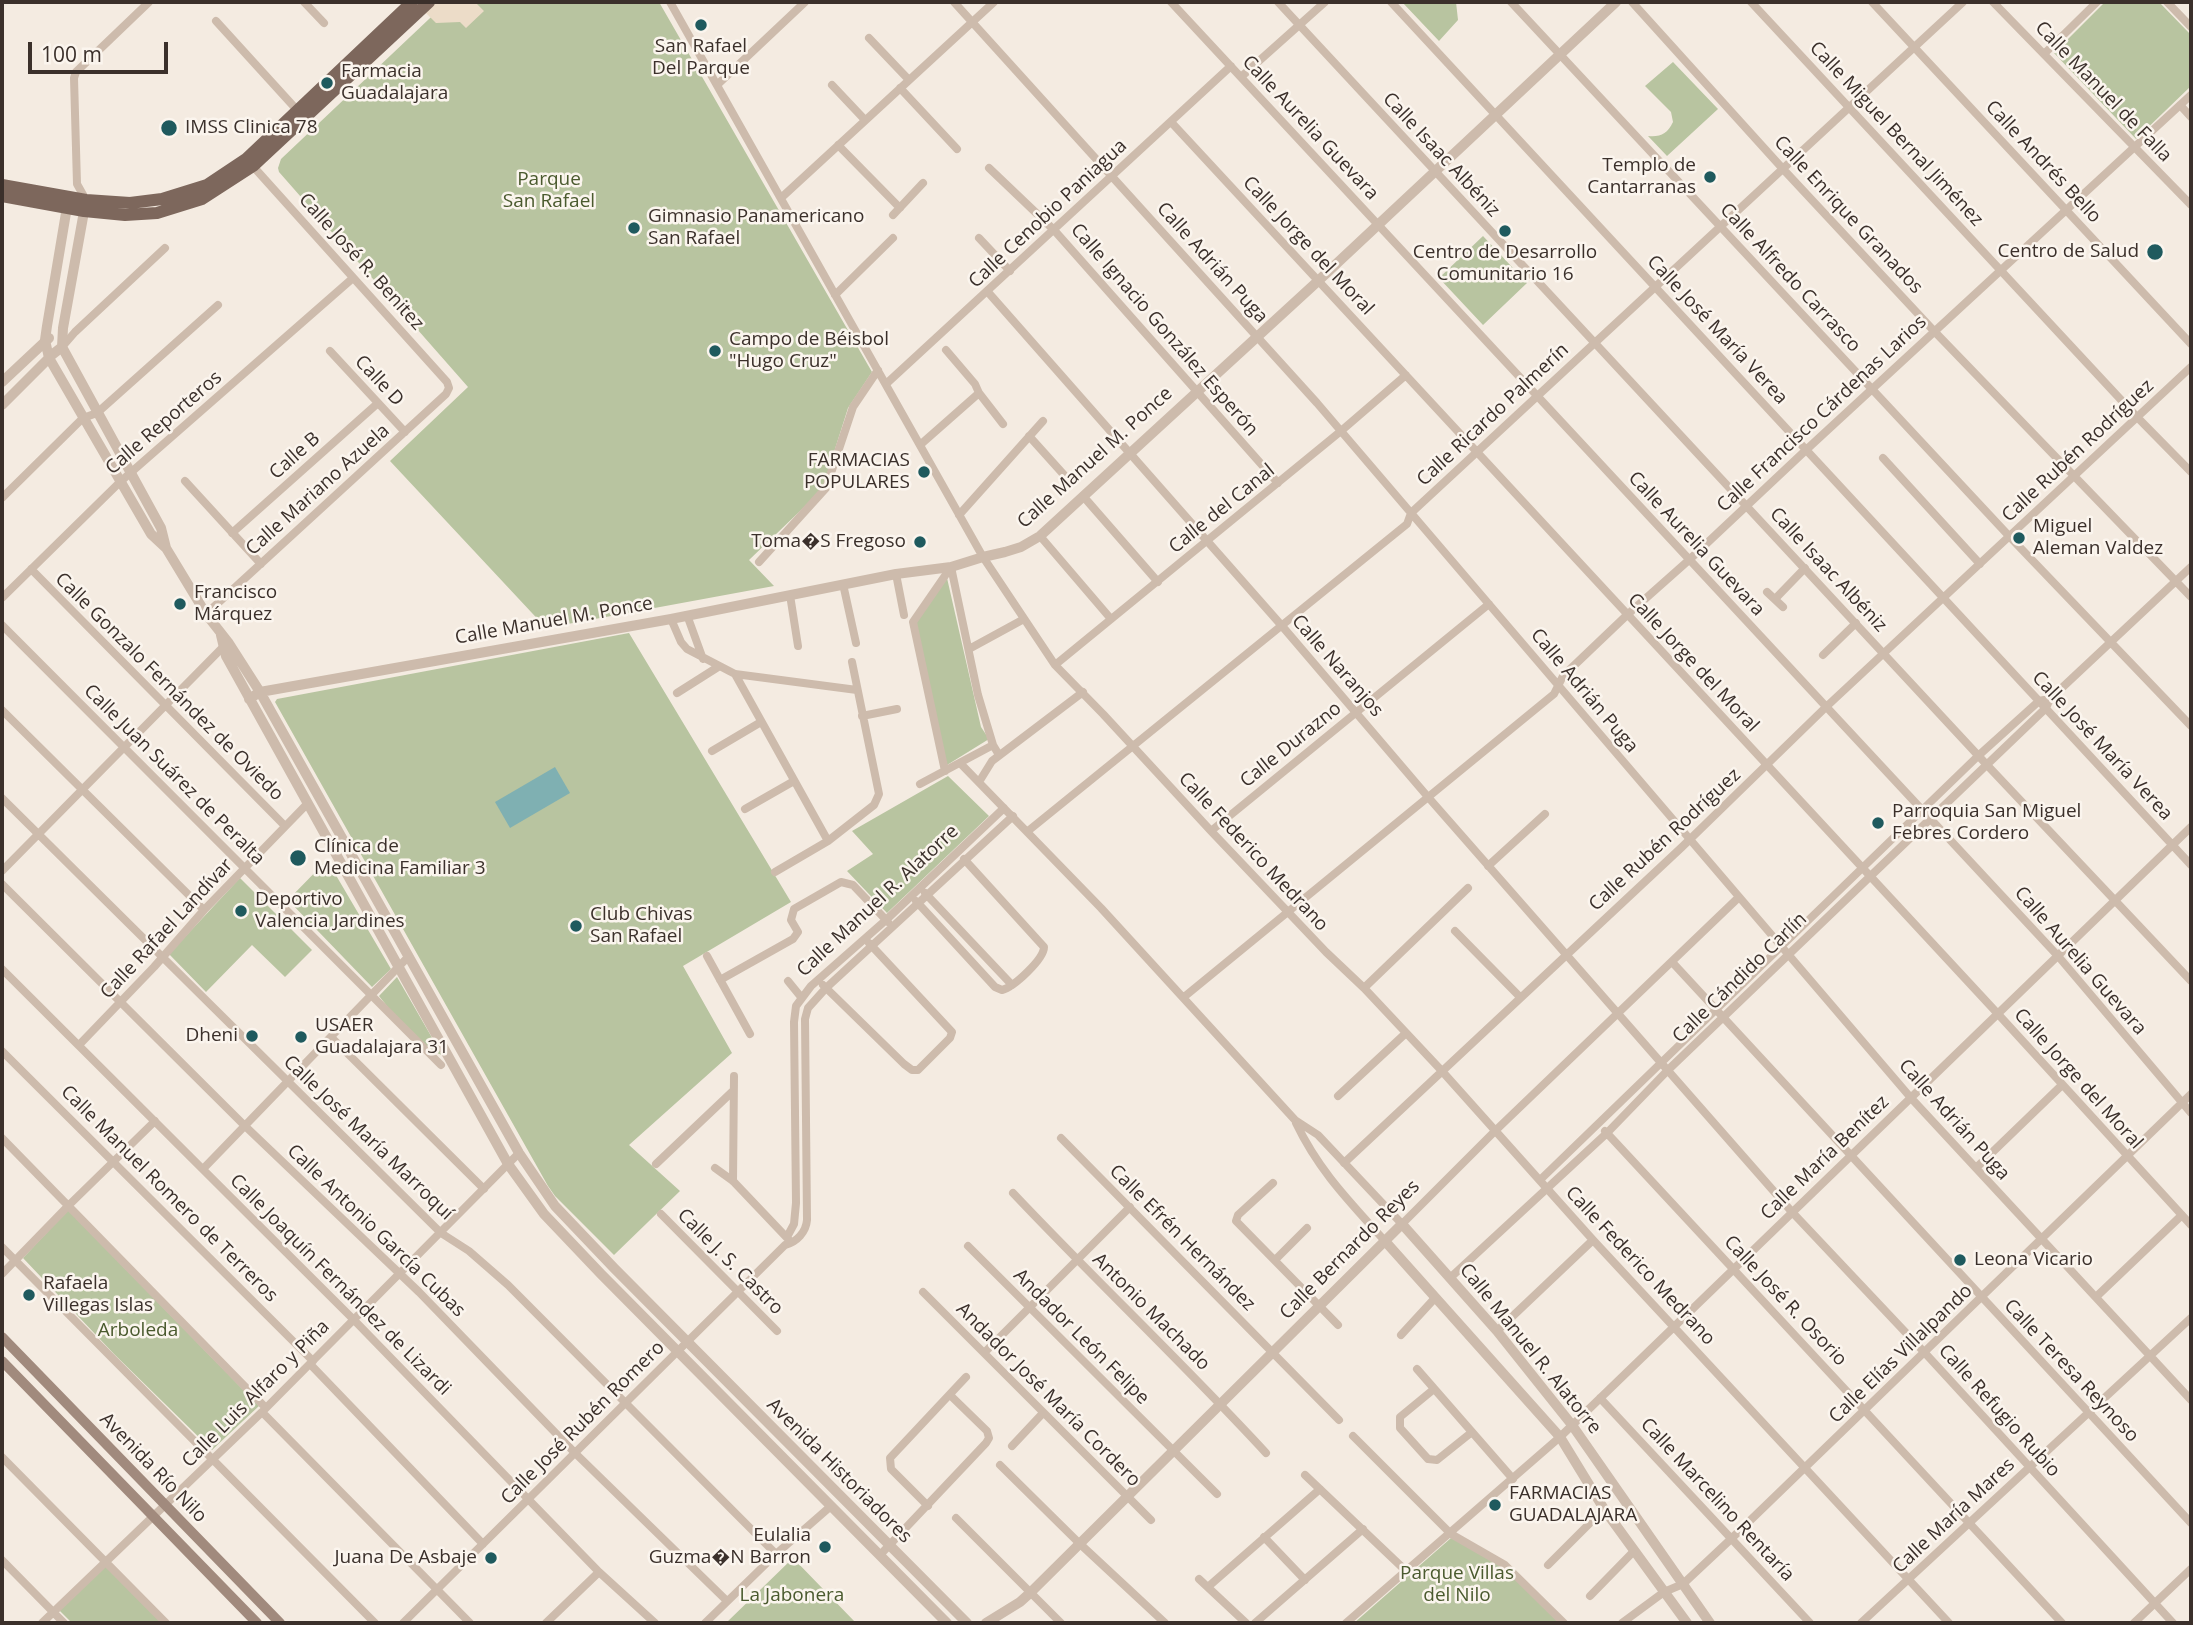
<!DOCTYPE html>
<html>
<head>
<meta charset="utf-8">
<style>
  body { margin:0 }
  #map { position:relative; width:2193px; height:1625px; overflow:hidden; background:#f4ebe1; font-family:"Open Sans",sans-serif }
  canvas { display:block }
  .frame { position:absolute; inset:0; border:4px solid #3b302b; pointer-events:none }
  .scale { position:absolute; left:28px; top:42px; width:140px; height:32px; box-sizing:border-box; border:4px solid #3b302b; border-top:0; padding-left:9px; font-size:21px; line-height:24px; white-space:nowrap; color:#3b302b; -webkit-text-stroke:5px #fbf5ee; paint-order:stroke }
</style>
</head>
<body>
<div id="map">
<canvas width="2193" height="1625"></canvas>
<div class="frame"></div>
<div class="scale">100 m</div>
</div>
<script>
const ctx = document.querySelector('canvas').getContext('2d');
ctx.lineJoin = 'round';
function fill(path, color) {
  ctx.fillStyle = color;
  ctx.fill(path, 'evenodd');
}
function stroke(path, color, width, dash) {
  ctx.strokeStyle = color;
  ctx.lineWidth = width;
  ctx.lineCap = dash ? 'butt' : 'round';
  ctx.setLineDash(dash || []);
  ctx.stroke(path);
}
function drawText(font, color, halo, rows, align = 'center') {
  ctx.font = font + ' "Open Sans",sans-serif';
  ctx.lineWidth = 5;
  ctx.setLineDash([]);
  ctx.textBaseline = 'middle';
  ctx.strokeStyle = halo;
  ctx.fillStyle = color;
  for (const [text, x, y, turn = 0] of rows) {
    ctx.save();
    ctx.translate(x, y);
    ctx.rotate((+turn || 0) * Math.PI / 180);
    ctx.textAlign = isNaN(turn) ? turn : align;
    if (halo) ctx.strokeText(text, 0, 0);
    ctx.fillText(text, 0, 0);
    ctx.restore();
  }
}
const green = new Path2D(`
  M447,2h212l213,370 -24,36 -26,82 -73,70 25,26 -228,42 -156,-167 78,-74 -189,-215 -1,-4 3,-9z
  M1402,2h54l2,18 -19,21z
  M2105,2h54l32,33v51l-55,53 -82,-86z
  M1673,62l45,47 -51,47 -19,-20c13,1 19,-2 25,-14l-2,-10 -26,-26z
  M1483,236l44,47 -44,42 -44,-47z
  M947,578l34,149 8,12 -42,26 -32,-142z
  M629,633l162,269 -108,64 49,87 -103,92 51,46 -66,64 -59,-59 -7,-10 -273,-484 2,-3z
  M948,776l41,40 -102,97 -40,-42 26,-17 -21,-23z
  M327,860l64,109 -19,18 -84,-87z
  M240,878l72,72 -27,27 -33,-32 -46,47 -37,-38z
  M397,977l45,78c-28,-9 -45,-37 -63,-59z
  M68,1210l191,196 -47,44 -98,-96 -91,-96z
  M1451,1538l51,27 59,58h-207z
  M793,1558l63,65h-130z
  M104,1565l58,58h-90l-13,-13z`);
const plaza = new Path2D(`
  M436,2h39l9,9 -18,17 -6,-6 -24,1 -11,-11z`);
const water = new Path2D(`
  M555,767l15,26 -60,35 -15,-26z`);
const minor = new Path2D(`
  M304,2l20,21
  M670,2l313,555 72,108 48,49 108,117 115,121 38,36 77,82 152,170 356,383
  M954,2l363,401 594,695 280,302
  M1171,2l887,954 133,157
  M1278,2l709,763 204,216
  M1391,2l800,863
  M1511,2l498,534 182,190
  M1632,2l151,167 151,162 257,266
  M1751,2l386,415 54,55
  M1872,2l319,342
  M1993,2l198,203
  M2167,2l24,25
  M216,21l81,89
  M869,38l40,42
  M2044,54l53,-52
  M1241,77l84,-75
  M717,85l88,-83
  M832,85l33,35
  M900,88l57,61
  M2180,105l11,12
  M1171,122l827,892 193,211
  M838,145l62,63
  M989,168l65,62 224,253
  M781,198l213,-196
  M86,200l-9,-16 -3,-106 2,-6 73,-70
  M893,215l30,-32
  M979,238l31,33
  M987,291l295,335 146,171 364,415 133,141 248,270
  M835,295l58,-57
  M62,347l13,-15 90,-84
  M946,350l29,34 4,9 24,31
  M330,351l75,81
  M886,384l345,-318
  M1029,436l36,40
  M920,445l59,-52
  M1883,458l97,106
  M185,481l76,83
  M1083,496l75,86
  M2,498l81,-80 14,-5 121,-108
  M959,515l84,-94
  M232,533l146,-130
  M1040,536l71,83
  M759,562l67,-74 27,-81 25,-37
  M951,567l27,128 15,50 6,10
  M31,569l254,257
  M896,574l8,41
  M843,584l13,59
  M1767,592l16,15
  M790,595l8,51
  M2,598l118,-116 233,-204
  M1775,599l30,-31
  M206,614l240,-220 3,-6 -2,-6 -196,-218
  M687,615l16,44
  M671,619l10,23 6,7 48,25 122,16
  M2,625l439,440
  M969,649l55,-30
  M1823,655l33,-32
  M1055,665l286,-234 65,-56
  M735,674l93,167
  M677,693l41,-26
  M2,710l202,200
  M862,716l35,-7
  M712,751l49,-29
  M960,763l141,145 194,212 23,15 84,89 93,-93 243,-233
  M945,771l-32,-149 38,-55
  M979,782l13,-21 91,-69
  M920,784l73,-39
  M2,798l439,435 28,18 39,34 268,269
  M745,809l49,-28
  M1028,831l379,-307 4,-11 552,-511
  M1211,831l278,-227
  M1488,866l57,-52
  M2,871l224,-227
  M775,872l53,-31 46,-36 5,-11 -27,-132
  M2,884l243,242 174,166 156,161 152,148
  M925,893l87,92
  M916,901l79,86 7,3c12,-3 42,-31 42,-43l-80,-88
  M1455,931l65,66
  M707,956l43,78
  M1672,962l519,561
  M2,969l352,351 245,252 56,51
  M720,980l73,-41 5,-7 -7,-12 3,-11 47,-27 12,3 35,37
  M788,981l13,16
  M823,985l81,79 8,6h6l32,-32 2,-6 -83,-89
  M1364,988l104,-100
  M1184,997l370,-303 9,-18 64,-61 62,-55 117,-110 385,-355
  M331,1037l153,152
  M79,1045l75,-78 50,-57 103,-106
  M2,1051l311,310
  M1338,1096l68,-63
  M1296,1123c23,48 53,78 88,117
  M1605,1131l457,492
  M2,1138l264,270
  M1061,1138l278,282
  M1344,1163l338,-316 144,-140 365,-340
  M656,1164l77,-73
  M715,1168l18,13 57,60
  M1976,1168l86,-83
  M203,1169l206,-213
  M1540,1180l438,-424 61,-55 5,-1
  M733,1181l1,-105
  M1273,1183l-35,32 -2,6 102,104
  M1013,1193c83,88 171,171 253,260
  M661,1214l116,117
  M787,1237l7,-13 2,-21 -2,-181 2,-16 15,-20 75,-66 118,-112
  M968,1246l249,248
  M2,1247l373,376
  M1275,1260l32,-32
  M2,1274l66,-68 87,-85
  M1450,1278l157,-145 61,-63 378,-362 4,-9 141,-132
  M923,1292l228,228
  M2096,1297l86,-82
  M1497,1331l96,-91
  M1401,1335l34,-37
  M985,1352l145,-145
  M310,1364l173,180
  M1417,1369l96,110
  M1434,1389l-34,28v11l28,31 9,1 35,-28
  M1600,1398l210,225
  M262,1412l208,211
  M1353,1436l98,98 54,31 59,58
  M1012,1446l31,-33
  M2,1457l164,166
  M1000,1465l79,78 86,80
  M1305,1475l100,95
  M928,1506l-37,-37 -1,-11 76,-81
  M956,1518l105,105
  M1264,1537l41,43
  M880,1555l106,-112 3,-5 -2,-7 -37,-36
  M2,1560l62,63
  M1548,1565l56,-56
  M1199,1579l47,44
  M1209,1586l111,-97
  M1590,1596l44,-45
  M42,1623l220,-211 257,-259
  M403,1623l382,-378c12,-3 21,-13 22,-25l-2,-201 3,-11 18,-20 187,-172
  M546,1623l53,-51
  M705,1623l71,-69 55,-48
  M1255,1623l108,-94
  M1346,1623l214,-186 631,-610
  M1622,1623l42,-31 19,-8 48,-45 460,-445
  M1861,1623l330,-305
  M2134,1623l57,-54`);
const tertiary = new Path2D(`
  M68,201l-21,125 -2,14 4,18 102,176 15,14 40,66 22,28 32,50 259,461 36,53 59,62 353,355
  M85,206l-22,122 -1,19 99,181 5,20
  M2,382l47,-44
  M2,405l51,-51 9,-7
  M221,635l5,21 282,508 36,50 57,60 346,349
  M249,699l11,-7 411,-73 225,-45 55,-7 32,-10 22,-5 16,-5 19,-11 278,-255 298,-279
  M1384,1240l176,197 44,72 83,114
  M986,1623l34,-21 10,-9 372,-369 95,107 75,94 138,198`);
const secondary = new Path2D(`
  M2,1337l278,286
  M2,1361l255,262`);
const primary = new Path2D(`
  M2,185l84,15 44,3 32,-4 45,-14 39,-26 166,-157
  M2,196l82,15 41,4 32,-2 45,-14 51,-33 176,-164`);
const markers = [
  [701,25,7,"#1f5a5e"],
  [327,83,7,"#1f5a5e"],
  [169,128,9,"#1f5a5e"],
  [1710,177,7,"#1f5a5e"],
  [634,228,7,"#1f5a5e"],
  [1505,231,7,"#1f5a5e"],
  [2155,252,9,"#1f5a5e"],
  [715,351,7,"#1f5a5e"],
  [924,472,7,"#1f5a5e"],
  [2019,538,7,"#1f5a5e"],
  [920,542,7,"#1f5a5e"],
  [180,604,7,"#1f5a5e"],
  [1878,823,7,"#1f5a5e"],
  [298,858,9,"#1f5a5e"],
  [241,911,7,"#1f5a5e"],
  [576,926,7,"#1f5a5e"],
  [252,1036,7,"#1f5a5e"],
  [301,1037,7,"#1f5a5e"],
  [1960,1260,7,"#1f5a5e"],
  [29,1295,7,"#1f5a5e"],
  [1495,1505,7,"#1f5a5e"],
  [825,1547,7,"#1f5a5e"],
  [491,1558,7,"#1f5a5e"]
];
const poiNames = [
  ["San Rafael",701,47,"center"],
  ["Del Parque",701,69,"center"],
  ["Farmacia",341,72],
  ["Guadalajara",341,94],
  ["IMSS Clinica 78",185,128],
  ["Templo de",1696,166,"right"],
  ["Cantarranas",1696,188,"right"],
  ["Gimnasio Panamericano",648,217],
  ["San Rafael",648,239],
  ["Centro de Salud",2139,252,"right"],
  ["Centro de Desarrollo",1505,253,"center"],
  ["Comunitario 16",1505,275,"center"],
  ["Campo de Béisbol",729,340],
  ["\"Hugo Cruz\"",729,362],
  ["FARMACIAS",910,461,"right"],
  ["POPULARES",910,483,"right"],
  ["Miguel",2033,527],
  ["Aleman Valdez",2033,549],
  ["Toma�S Fregoso",906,542,"right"],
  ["Francisco",194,593],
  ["Márquez",194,615],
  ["Parroquia San Miguel",1892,812],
  ["Febres Cordero",1892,834],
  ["Clínica de",314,847],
  ["Medicina Familiar 3",314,869],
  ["Deportivo",255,900],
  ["Valencia Jardines",255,922],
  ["Club Chivas",590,915],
  ["San Rafael",590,937],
  ["USAER",315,1026],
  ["Guadalajara 31",315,1048],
  ["Dheni",238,1036,"right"],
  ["Leona Vicario",1974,1260],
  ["Rafaela",43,1284],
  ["Villegas Islas",43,1306],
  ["FARMACIAS",1509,1494],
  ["GUADALAJARA",1509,1516],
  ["Eulalia",811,1536,"right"],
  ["Guzma�N Barron",811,1558,"right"],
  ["Juana De Asbaje",477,1558,"right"]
];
const streetNames = [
  ["Calle Manuel de Falla",2103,92,46],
  ["Calle Aurelia Guevara",1310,128,47],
  ["Calle Miguel Bernal Jiménez",1896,134,47],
  ["Calle Isaac Albéniz",1441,155,47],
  ["Calle Andrés Bello",2043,162,47],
  ["Calle Cenobio Paniagua",1048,214,-43],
  ["Calle Enrique Granados",1848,215,47],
  ["Calle Jorge del Moral",1308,246,47],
  ["Calle José R. Benitez",361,262,48],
  ["Calle Adrián Puga",1212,263,48],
  ["Calle Alfredo Carrasco",1790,278,47],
  ["Calle Ignacio González Esperón",1164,330,49],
  ["Calle José María Verea",1717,330,47],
  ["Calle D",379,381,47],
  ["Calle Francisco Cárdenas Larios",1822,414,-43],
  ["Calle Ricardo Palmerín",1493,415,-43],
  ["Calle Reporteros",164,423,-41],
  ["Calle Rubén Rodríguez",2078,451,-43],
  ["Calle B",295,456,-42],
  ["Calle Manuel M. Ponce",1095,458,-42],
  ["Calle Mariano Azuela",318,490,-42],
  ["Calle del Canal",1222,509,-39],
  ["Calle Aurelia Guevara",1696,544,47],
  ["Calle Isaac Albéniz",1828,570,47],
  ["Calle Manuel M. Ponce",554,621,-10],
  ["Calle Jorge del Moral",1693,663,47],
  ["Calle Naranjos",1337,666,49],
  ["Calle Gonzalo Fernández de Oviedo",169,687,45],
  ["Calle Adrián Puga",1584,691,50],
  ["Calle Durazno",1291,745,-39],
  ["Calle José María Verea",2102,746,47],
  ["Calle Juan Suárez de Peralta",174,775,45],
  ["Calle Rubén Rodríguez",1665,840,-43],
  ["Calle Federico Medrano",1253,852,47],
  ["Calle Manuel R. Alatorre",878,901,-43],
  ["Calle Rafael Landívar",167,929,-47],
  ["Calle Aurelia Guevara",2080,961,49],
  ["Calle Cándido Carlín",1740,978,-44],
  ["Calle Jorge del Moral",2078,1079,48],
  ["Calle Adrián Puga",1954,1120,48],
  ["Calle José María Marroquí",368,1138,44],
  ["Calle María Benítez",1825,1158,-44],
  ["Calle Manuel Romero de Terreros",169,1194,45],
  ["Calle Antonio García Cubas",376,1231,44],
  ["Calle Efrén Hernández",1182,1238,45],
  ["Calle Bernardo Reyes",1350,1250,-45],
  ["Calle J. S. Castro",730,1262,45],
  ["Calle Federico Medrano",1640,1266,47],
  ["Calle Joaquín Fernández de Lizardi",340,1285,45],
  ["Calle José R. Osorio",1785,1301,47],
  ["Antonio Machado",1151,1312,45],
  ["Andador León Felipe",1081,1337,45],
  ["Calle Manuel R. Alatorre",1530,1349,51],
  ["Calle Elías Villalpando",1901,1354,-44],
  ["Calle Teresa Reynoso",2071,1371,47],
  ["Calle Luis Alfaro y Piña",256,1394,-45],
  ["Andador José María Cordero",1048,1395,45],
  ["Calle Refugio Rubio",1999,1411,48],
  ["Calle José Rubén Romero",583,1423,-45],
  ["Avenida Río Nilo",153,1468,46],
  ["Avenida Historiadores",839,1471,45],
  ["Calle Marcelino Rentaría",1717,1500,47],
  ["Calle María Mares",1954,1516,-43]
];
const parkNames = [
  ["Parque",549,180],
  ["San Rafael",549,202],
  ["Arboleda",138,1331],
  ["Parque Villas",1457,1574],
  ["del Nilo",1457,1596],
  ["La Jabonera",792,1596]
];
fill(green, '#b8c4a0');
fill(plaza, '#ecdcc8');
fill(water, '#7fb0b2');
stroke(minor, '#cdbbac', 8);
stroke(tertiary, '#cdbbac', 10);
stroke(secondary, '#a18a7d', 10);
stroke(primary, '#7d675c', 12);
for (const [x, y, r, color] of markers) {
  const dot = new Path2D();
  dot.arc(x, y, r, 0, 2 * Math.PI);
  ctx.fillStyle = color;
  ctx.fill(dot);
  stroke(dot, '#fbf5ee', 2.5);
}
drawText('19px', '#3b302b', '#fbf5ee', poiNames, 'left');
drawText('19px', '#3b302b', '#fbf5ee', streetNames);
drawText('19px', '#4a5a2e', '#fbf5ee', parkNames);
</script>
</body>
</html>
